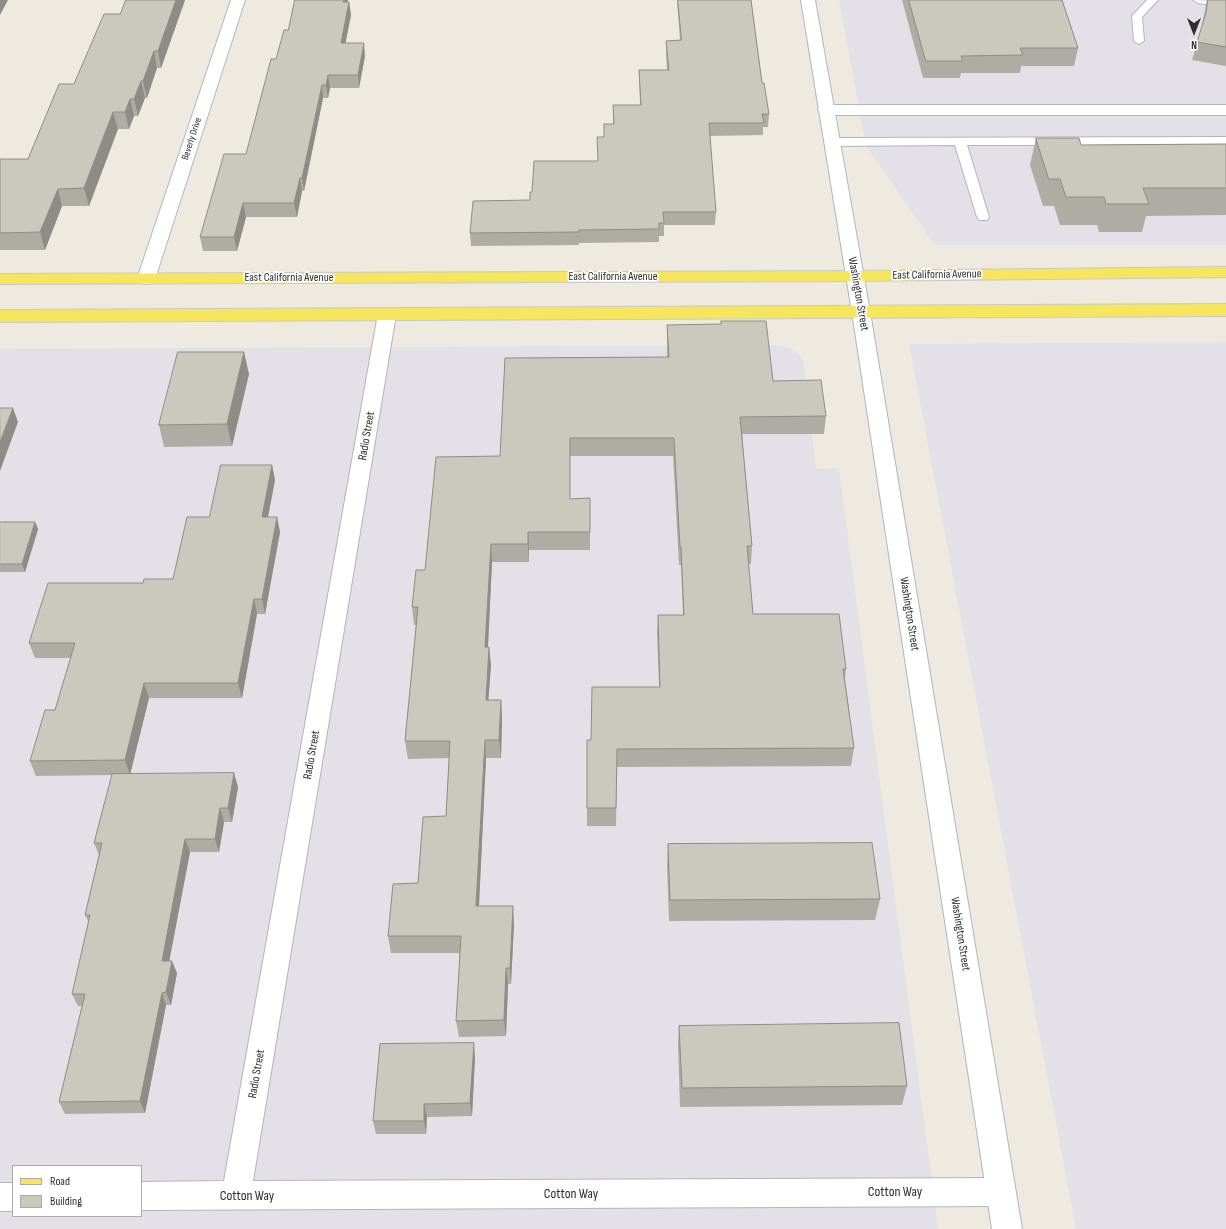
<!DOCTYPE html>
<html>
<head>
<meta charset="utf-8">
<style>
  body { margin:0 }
  #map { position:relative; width:1226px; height:1229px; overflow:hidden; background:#efeae0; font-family:"Sofia Sans Condensed",sans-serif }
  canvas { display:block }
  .legend { position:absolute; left:12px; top:1165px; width:130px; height:52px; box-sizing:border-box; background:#fff; border:1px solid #ababab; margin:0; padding:5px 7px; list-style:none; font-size:12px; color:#2d2d2d }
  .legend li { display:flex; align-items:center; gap:8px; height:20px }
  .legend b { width:20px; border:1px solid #ababab }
  .north { position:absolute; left:1174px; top:12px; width:40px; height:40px; -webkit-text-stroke:3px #fff; paint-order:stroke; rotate:180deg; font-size:11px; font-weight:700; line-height:16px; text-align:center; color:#2d2d2d }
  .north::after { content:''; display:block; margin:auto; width:14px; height:18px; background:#2d2d2d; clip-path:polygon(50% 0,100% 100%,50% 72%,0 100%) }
</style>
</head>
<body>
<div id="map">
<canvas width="1226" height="1229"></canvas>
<ul class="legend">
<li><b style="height:5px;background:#f5e65e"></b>Road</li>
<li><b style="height:11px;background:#cbc8be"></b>Building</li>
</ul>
<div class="north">N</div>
</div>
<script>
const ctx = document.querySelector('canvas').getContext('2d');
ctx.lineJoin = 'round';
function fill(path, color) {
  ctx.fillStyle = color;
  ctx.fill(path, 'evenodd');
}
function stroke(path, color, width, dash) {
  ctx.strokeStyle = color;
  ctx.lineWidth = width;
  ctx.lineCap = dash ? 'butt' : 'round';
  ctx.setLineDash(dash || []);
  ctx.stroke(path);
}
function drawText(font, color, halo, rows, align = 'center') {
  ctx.font = font + ' "Sofia Sans Condensed",sans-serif';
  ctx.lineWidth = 3.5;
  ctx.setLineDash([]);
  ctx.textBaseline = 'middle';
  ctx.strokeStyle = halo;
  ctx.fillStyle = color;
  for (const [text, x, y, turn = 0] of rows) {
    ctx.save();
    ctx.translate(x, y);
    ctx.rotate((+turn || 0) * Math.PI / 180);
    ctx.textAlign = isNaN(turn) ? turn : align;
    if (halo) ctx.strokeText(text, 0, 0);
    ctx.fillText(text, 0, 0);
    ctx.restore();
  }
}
const industrial = new Path2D(`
  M839,0h387v245h-291l-69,-99z
  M1226,342v887h-150l-167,-885z
  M772,345l11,1 9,3 7,5 4,7 13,108 23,-1 99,761h-938v-880zM13,1166h128v50h-128z`);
const lane = new Path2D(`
  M1147,0h11l-16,17 2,24 -5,3 -5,-3 -2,-25z
  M1193,0l33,1v6l-28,-4z
  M1226,137v8h-259l22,72 -2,3h-8l-2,-3 -22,-72 -123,1 -4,-2 -2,-2 2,-2 4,-2z`);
const street = new Path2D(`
  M231,0h14l-90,279 -3,4 -6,1 -6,-1 -3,-4z
  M826,105h400v10h-400l-6,-2 -2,-3 2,-3z
  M387,308l6,2 3,4 -143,867 748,-3 10,4 5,10 -5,10 -10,4 -860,4v-28l83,-1 154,-867 3,-4z
  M0,1183h13v28h-13z`);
const secondary = new Path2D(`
  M801,0h14l55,312 152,917h-30l-140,-917z`);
const primary = new Path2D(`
  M1226,267v10l-372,4 -854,3v-10l854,-3z
  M1226,304v12l-1226,6v-12z`);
const wall = new Path2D(`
  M126,0h59l-24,68h-4l-10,30h-2l-7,18h-4l-5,13h-11l-29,77h-27l-17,44h-45v-91h28l46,-75 46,-70z
  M677,0h74l11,83 7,31 -1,13h-5v8l-53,1 6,76 -1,13h-51v11h-5v6l-80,1v2l-108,1 -1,-13 60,-33 2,-8 66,-31 6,-24 9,-13v-19h27l-1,-35h28l-1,-16v-13l14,-1z
  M902,0h160l16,48 -4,18h-53l-1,7h-59l-1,5h-37z
  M1207,0h19v66l-34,-6 9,-30z
  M348,2h1l2,13 -6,28 20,13 -6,32h-29l-2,10h-5l-19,93h-2l-5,26h-51l-9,34h-34l-3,-14 46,-83 30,-95 12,-29z
  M1036,138l45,7 145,-1v71l-80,1 -4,16h-43l-2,-7h-37l-6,-19h-11l-13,-41z
  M721,321l52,60 53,35 -2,18h-82l10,112 -1,18h-3l5,50 93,55 -1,10 9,69 -3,18 -234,1 -1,59h-29v-18l4,-68 68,-53 -2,-54 1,-18h25l-2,-50h-2l-6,-109h-103v43l20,-1v52h-61v12h-37l-4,85h1l2,18 -3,35h13l1,18 -1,40h-15l-7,148 35,17 -3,61h-3l-2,52 -47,1 -3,-16 4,-68h-69l-3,-17 30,-53 28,-67 3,-58 -41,1 -3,-18 11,-116h-2l-2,-18 13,-37 75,-114 167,-99v-32l54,-1z
  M249,374l-17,72 -68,1 -5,-22z
  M272,465l3,15 -7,37h9l3,15 -15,82h-8l-15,84h-93l-19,76 108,13 -6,35h-8l-5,30h-29l-21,109 8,12 -6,32h-5l-21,108 -80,1 -6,-12 23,-96h-4l-6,-12 17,-71 -4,-8 14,-60 -5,-12 18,-68 -76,1 -6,-15 25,-51 16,-52h-36l-6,-15 114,-60 30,-4 36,-62z
  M0,522h35l3,7 -13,43h-25z
  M668,844l212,55 -5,21 -206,1 -2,-56z
  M679,1026l228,60 -5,19 -222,2 -2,-62z
  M475,1057l-3,59 -45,1 -1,17h-50l-3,-13z`);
const shadedWall = new Path2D(`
  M0,0h8l-8,15z
  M176,0h9l-24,68 -3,-17z
  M344,0h4l-3,15 -2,-13z
  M349,2l2,13 -8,41 -2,-13z
  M364,43l1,13 -6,32 -1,-13z
  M154,51l3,17 -10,30 -4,-17z
  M328,75l2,13 -2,10 -2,-13z
  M141,81l4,17 -7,18 -4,-17z
  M322,85l1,13 -19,93 -2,-13z
  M130,99l4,17 -5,13 -4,-17z
  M113,112l5,17 -29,77 -5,-18z
  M300,178l2,13 -5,26 -3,-14z
  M58,189l4,17 -17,44 -5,-18z
  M243,203l3,14 -9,34 -3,-14z
  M244,352l5,22 -17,72 -5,-22z
  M13,408l5,14 -18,49v-29z
  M272,465l3,15 -10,52 -3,-15z
  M277,517l3,15 -15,82 -3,-15z
  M35,522l3,7 -13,43 -3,-8z
  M528,532l1,18v12l-1,-18z
  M491,544l1,18 -5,103 -2,-18z
  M254,599l3,15 -15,84 -4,-15z
  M489,647l2,18 -4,53 -1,-18z
  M144,683l5,15 -19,77 -5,-15z
  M501,700l1,18 -1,40 -2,-18z
  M485,740l1,18 -8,165 -2,-17z
  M234,773l4,14 -6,35 -4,-14z
  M220,808l4,14 -5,30 -4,-13z
  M185,839l5,13 -23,121 -5,-12z
  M513,906l1,17 -3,61 -1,-16z
  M172,961l5,12 -6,32 -5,-13z
  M506,968l2,16 -2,52 -2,-16z
  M162,993l4,12 -21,108 -5,-12z
  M474,1043l1,14 -3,59 -2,-13z
  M424,1104l3,13 -1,17 -2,-13z`);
const building = new Path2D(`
  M126,0h50l-18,51h-4l-11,30h-2l-7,18h-4l-5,13h-12l-29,76 -26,1 -18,43 -40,1v-74h28l31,-75h15l30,-70h16z
  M295,0h49l-1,2h6l-8,41h23l-6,32h-30l-2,10h-4l-20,93h-2l-6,25h-51l-9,34h-34l24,-83h22l25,-95h5l8,-29h4z
  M678,0h73l11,83h2l5,31h-7l2,9h-55l7,89h-53l1,11h-5v6l-80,1v2l-109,1 3,-32 57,-1v-8h2l2,-31h64l-1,-24h7v-13h10l-1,-19h28l-2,-35h30l-3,-29 15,-1z
  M909,0h153l16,48h-58l3,7 -62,1 2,5h-37z
  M1208,0h18v47l-29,-5 9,-29z
  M1036,138h43l2,7 145,-1v44h-83l6,16h-43l-2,-7h-38l-6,-18h-11z
  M721,321h45l7,60 48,-1 5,36 -86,1 12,129h-5l6,68h86l7,55h-3l11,79 -237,1 -1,59h-29v-68h4l1,-53h68l-2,-72h26l-3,-68h-1l-6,-109h-104v61l20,-1v34h-62v12h-37l-6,103h4l-3,53h15l-2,40h-14l-9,166h37l-3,62h-4l-2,52 -48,1 5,-85h-73l5,-52 25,-1 5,-66 23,-1 4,-75h-45l13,-134h-6l4,-37h9l11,-113 64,-1 5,-98 164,-1 -2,-32 54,-1z
  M178,352h66l-17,72 -68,1z
  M0,408h13l-13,34z
  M221,465h51l-10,52h15l-15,82h-8l-16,84h-94l-19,77 -95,1 15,-51h10l20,-67h-46l19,-60h95l1,-4h29l14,-62h22z
  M0,522h35l-13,42h-22z
  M234,773l-6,35h-8l-5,31h-30l-23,122h10l-6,31 -4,1 -22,108 -81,1 26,-108h-13l18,-79h-5l17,-72h-8l18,-69z
  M872,843l8,56 -210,1 -2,-56z
  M899,1023l8,63 -225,2 -3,-62z
  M474,1043l-4,60 -46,1v17h-51l7,-77z`);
const farStreetnames = [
  ["Beverly Drive",192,139,-72]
];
const streetNames = [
  ["East California Avenue",937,275,-1],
  ["East California Avenue",613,277],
  ["East California Avenue",289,278],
  ["Washington Street",858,294,80],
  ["Radio Street",367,436,-80],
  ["Washington Street",909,614,81],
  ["Radio Street",312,755,-80],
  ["Washington Street",960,934,81],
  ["Radio Street",257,1074,-80]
];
const nearStreetnames = [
  ["Cotton Way",895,1192],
  ["Cotton Way",571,1194],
  ["Cotton Way",247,1196]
];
fill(industrial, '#e3e0e8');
stroke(lane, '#b3b4c1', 2);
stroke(street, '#b3b4c1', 2);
stroke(secondary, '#b3b4c1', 2);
stroke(primary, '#c8c8c8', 2);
fill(lane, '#fff');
fill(street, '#fff');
fill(secondary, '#fff');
fill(primary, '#f5e65e');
fill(wall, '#afaca3');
fill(shadedWall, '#8e8c85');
fill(building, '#cbc8be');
stroke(building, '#8e8c85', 1);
drawText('10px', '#2d2d2d', '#fff', farStreetnames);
drawText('12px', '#2d2d2d', '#fff', streetNames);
drawText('14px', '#2d2d2d', '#fff', nearStreetnames);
</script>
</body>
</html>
